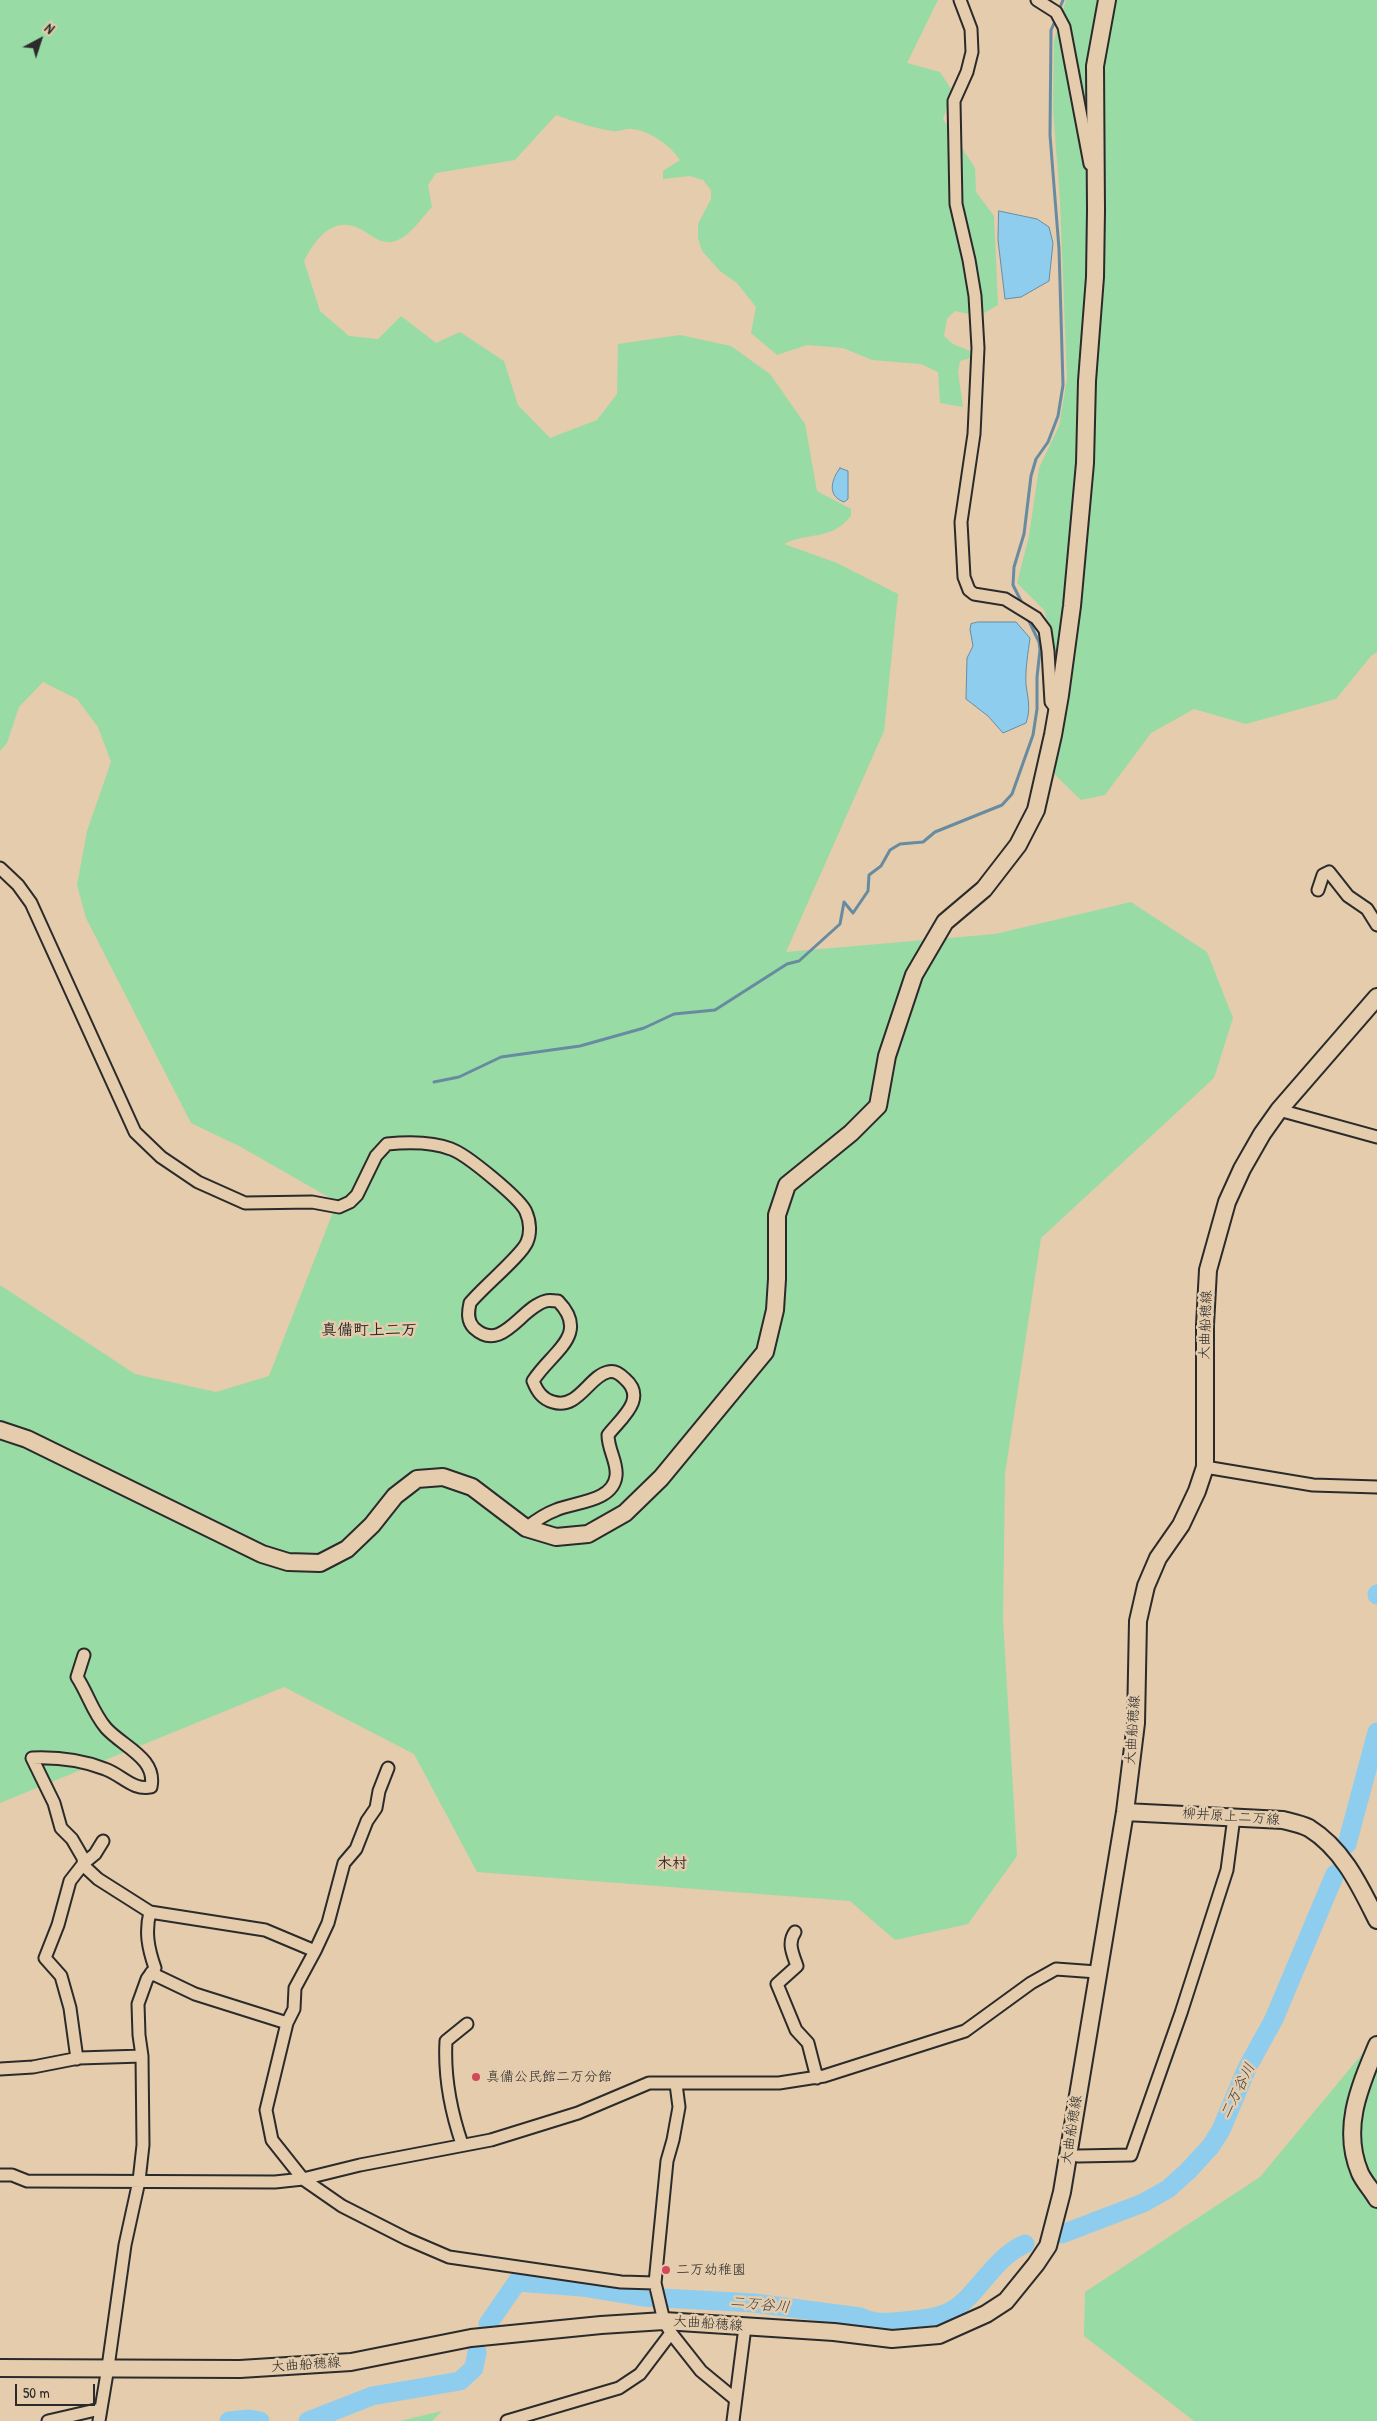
<!DOCTYPE html>
<html>
<head>
<meta charset="utf-8">
<style>
  body { margin:0 }
  #map { position:relative; width:1377px; height:2421px; overflow:hidden; background:#e4ccac; font-family:"Patrick Hand",sans-serif }
  canvas { display:block }
  .north { position:absolute; left:15px; top:15px; width:50px; height:50px; -webkit-text-stroke:4px #e4ccac; paint-order:stroke; rotate:40deg; font-size:14px; font-weight:700; line-height:20px; text-align:center; color:#2b2b2b }
  .north::after { content:''; display:block; margin:auto; width:18px; height:22px; background:#2b2b2b; clip-path:polygon(50% 0,100% 100%,50% 72%,0 100%) }
  .scale { position:absolute; left:15px; top:2384px; width:80px; height:22px; box-sizing:border-box; border:2px solid #2b2b2b; border-top:0; padding-left:6px; font-size:15px; line-height:18px; white-space:nowrap; color:#2b2b2b; -webkit-text-stroke:4px #e4ccac; paint-order:stroke }
</style>
</head>
<body>
<div id="map">
<canvas width="1377" height="2421"></canvas>
<div class="north">N</div>
<div class="scale">50 m</div>
</div>
<script>
const ctx = document.querySelector('canvas').getContext('2d');
ctx.lineJoin = 'round';
function fill(path, color) {
  ctx.fillStyle = color;
  ctx.fill(path, 'evenodd');
}
function stroke(path, color, width, dash) {
  ctx.strokeStyle = color;
  ctx.lineWidth = width;
  ctx.lineCap = dash ? 'butt' : 'round';
  ctx.setLineDash(dash || []);
  ctx.stroke(path);
}
function drawText(font, color, halo, rows, align = 'center') {
  ctx.font = font + ' "Patrick Hand","Klee One",sans-serif';
  ctx.lineWidth = 5;
  ctx.setLineDash([]);
  ctx.textBaseline = 'middle';
  ctx.strokeStyle = halo;
  ctx.fillStyle = color;
  for (const [text, x, y, turn = 0] of rows) {
    ctx.save();
    ctx.translate(x, y);
    ctx.rotate((+turn || 0) * Math.PI / 180);
    ctx.textAlign = isNaN(turn) ? turn : align;
    if (halo) ctx.strokeText(text, 0, 0);
    ctx.fillText(text, 0, 0);
    ctx.restore();
  }
}
const green = new Path2D(`
  M0,0h938l-31,63 33,9 13,20 -10,27 32,49 1,24 18,24 4,89 -19,11 -24,-5 -8,8 -3,17 9,8 17,7 1,7 -11,3 -2,11 5,35 -23,-4 -2,-31 -17,-8 -49,-4 -29,-12 -36,-3 -30,10 -26,-22 5,-26 -19,-24 -17,-12 -18,-20 -4,-13v-14l13,-25v-9l-8,-10 -13,-4 -27,3v-8l17,-11c-10,-15 -30,-29 -48,-31 -7,-1 -12,3 -19,2 -20,-3 -38,-9 -57,-16l-41,45 -79,13 -8,12 4,22c-11,11 -24,33 -41,35 -14,1 -23,-10 -35,-15 -26,-10 -42,15 -52,34l16,50 29,25 29,3 23,-23 35,27 24,-11 44,29 14,44 32,33 47,-18 20,-26 1,-50 62,-9 51,11 39,28 35,50 12,67 34,18v7c-22,26 -41,15 -67,28l53,19 61,31 -14,137 -98,221 209,-18 136,-32 76,50 26,66 -19,60 -173,160 -36,236 -2,146 14,236 -49,68 -73,16 -45,-39 -373,-29 -63,-118 -130,-67 -284,116v-518l135,89 81,18 53,-16 68,-174 -96,-55 -50,-24 -105,-205 -9,-33 10,-54 24,-69 -13,-35 -21,-28 -34,-17 -24,25 -12,36 -7,8z
  M1066,0h311v652l-6,4 -35,43 -90,25 -52,-15 -43,24 -46,62 -24,5 -30,-29 8,-83 -14,-77 -28,-28 12,-47 10,-68 20,-42 8,-47 -7,-178 -7,-92 1,-68z
  M1377,2036v385h-183l-110,-85 1,-44 175,-115z
  M442,2411l-10,10h-32z`);
const water = new Path2D(`
  M999,211l38,8 12,8 4,16 -4,38 -28,16 -16,2 -7,-59z
  M840,468l8,3v28l-4,3c-17,-6 -13,-22 -4,-34z
  M978,622h38l14,16c-2,15 -5,32 -4,47 2,14 5,24 0,38l-23,10 -15,-17 -22,-17 1,-41 6,-12 -3,-17 1,-5z`);
const stream = new Path2D(`
  M1059,10l4,-10
  M1024,607l-11,-22 1,-18 10,-33 7,-58 5,-17 12,-17 10,-26 5,-31 -4,-136 -9,-114 1,-105 5,-11
  M434,1082l25,-5 42,-20 79,-11 64,-18 30,-14 41,-4 72,-46 12,-3 41,-37 4,-22 9,11 15,-22 1,-16 12,-9 9,-16 10,-6 23,-2 12,-10 67,-27 10,-11 21,-59 4,-26v-32l3,-27 -1,-8 -13,-27`);
const river = new Path2D(`
  M1377,1594v1
  M1347,1844l30,-112
  M1062,2234l81,-31 25,-14 20,-18 23,-25 10,-16 26,-62 27,-49 61,-145
  M488,2324l29,-42 65,5 61,10 111,6 106,14c15,8 28,5 44,4 16,-2 30,-2 45,-9 29,-15 43,-54 76,-68
  M229,2421l20,-2 11,2
  M308,2421l64,-25 88,-15 14,-13 3,-16`);
const street = new Path2D(`
  M960,0l11,29 1,23 -5,20 -13,29 2,103 13,56 6,36 3,52 -4,86 -13,88 3,55 5,13 5,4 31,5 31,19 9,12 3,21 3,51 7,9
  M1037,0l19,12 8,15 26,137
  M0,868l18,17 13,18 104,229 26,25 37,25 47,21 67,-1 27,5 11,-5 7,-7 19,-39 11,-12c20,-2 46,-2 64,5 15,5 70,50 75,63 4,9 5,21 1,30 -5,13 -45,46 -57,61 -2,9 -3,18 4,25 28,26 47,-21 72,-27 3,-1 8,0 12,0 33,34 -7,51 -25,80 4,10 9,18 20,21 25,8 36,-26 55,-30 7,-2 12,2 17,7 23,20 -5,40 -17,56 0,15 10,28 8,41 -3,26 -42,26 -60,34 -11,4 -21,11 -30,18
  M1318,890l5,-15 6,-3 19,24 19,13 10,16
  M1279,1110l98,27
  M1205,1467l108,18 64,2
  M84,1655l-7,22c11,17 16,36 29,51 17,19 51,30 45,59 -18,4 -29,-12 -46,-18 -23,-9 -48,-12 -73,-11l22,45 7,25 11,11 11,19 1,8 14,13 52,33
  M795,1932c-8,11 -2,22 2,34l-20,18 19,46 12,13 9,35
  M315,1951l13,-28 16,-60 12,-14 11,-28 9,-13 3,-17 9,-23
  M151,1973l44,21 92,29
  M77,2059l-7,-51 -9,-32 -16,-18 13,-33 12,-44 14,-18 11,-9 8,-13
  M0,2069l33,-2 46,-9 63,-2
  M676,2084l3,23 -6,33 -6,21 -12,122 9,38 7,12 30,38 34,28
  M462,2144c-12,-35 -18,-67 -16,-103l21,-17
  M1078,2156l53,-1 50,-142 46,-143 7,-53
  M0,2175h12l15,6 248,1 28,-3 57,-14 131,-25 87,-27 71,-30h130l45,-7 141,-45 66,-48 25,-14 41,3
  M48,2421l52,-12
  M99,2421l9,-54 17,-122 14,-64 4,-36 -1,-89 -3,-21 -1,-31 9,-25 8,-11c-7,-20 -10,-36 -5,-56l115,18 50,21 -20,37 -1,21 -7,14 -21,87 6,30 31,39 39,27 65,33 42,18 172,25 34,1
  M507,2421l112,-33 21,-14 31,-41
  M733,2421l12,-94`);
const secondary = new Path2D(`
  M0,1430l27,9 235,115 26,8 32,1 27,-14 25,-24 23,-29 22,-17 26,-2 29,10 54,41 30,9 32,-3 37,-21 36,-35 104,-126 10,-42 2,-31v-64l10,-30 64,-52 27,-27 9,-50 27,-81 31,-53 39,-33 34,-44 18,-35 17,-75 7,-40 12,-89 13,-143 2,-82 8,-104 1,-67 -1,-144 12,-66
  M1125,1812l158,8c8,2 18,4 26,8 34,21 51,58 68,92
  M1377,2045c-17,41 -36,83 -17,128 4,9 12,17 17,26
  M0,2368l240,1 111,-7 120,-24 130,-13 63,-4 170,11 58,7 47,-4 47,-21 20,-13 30,-37 12,-18 14,-54 63,-380 11,-89 2,-102 8,-35 12,-28 23,-33 16,-34 8,-24v-142l3,-55 19,-68 15,-33 20,-35 17,-24 98,-113`);
const markers = [
  [476,2077,5,"#d1495b"],
  [666,2270,5,"#d1495b"]
];
const streetNames = [
  ["大曲船穂線",1206,1325,-88],
  ["大曲船穂線",1133,1730,-86],
  ["柳井原上二万線",1231,1817,4],
  ["大曲船穂線",1072,2130,-81],
  ["大曲船穂線",708,2324,4],
  ["大曲船穂線",306,2365,-4]
];
const poiNames = [
  ["真備公民館二万分館",486,2077],
  ["二万幼稚園",676,2270]
];
const neighbourhoodNames = [
  ["木村",672,1864]
];
const waterNames = [
  ["二万谷川",1238,2091,-63],
  ["二万谷川",760,2305,6]
];
const quarterNames = [
  ["真備町上二万",369,1331]
];
fill(green, '#99dba5');
fill(water, '#8fcdef');
stroke(water, '#678ca1', 1);
stroke(stream, '#678ca1', 3);
stroke(river, '#8fcdef', 19);
stroke(street, '#2b2b2b', 15);
stroke(secondary, '#2b2b2b', 20);
stroke(street, '#e4ccac', 11);
stroke(secondary, '#e4ccac', 16);
for (const [x, y, r, color] of markers) {
  const dot = new Path2D();
  dot.arc(x, y, r, 0, 2 * Math.PI);
  ctx.fillStyle = color;
  ctx.fill(dot);
  stroke(dot, '#e4ccac', 2);
}
drawText('14px', '#2b2b2b', '#e4ccac', streetNames);
drawText('14px', '#2b2b2b', '#e4ccac', poiNames, 'left');
drawText('bold 15px', '#2b2b2b', '#e4ccac', neighbourhoodNames);
drawText('italic 15px', '#3a4348', '#e4ccac', waterNames);
drawText('bold 16px', '#2b2b2b', '#e4ccac', quarterNames);
</script>
</body>
</html>
